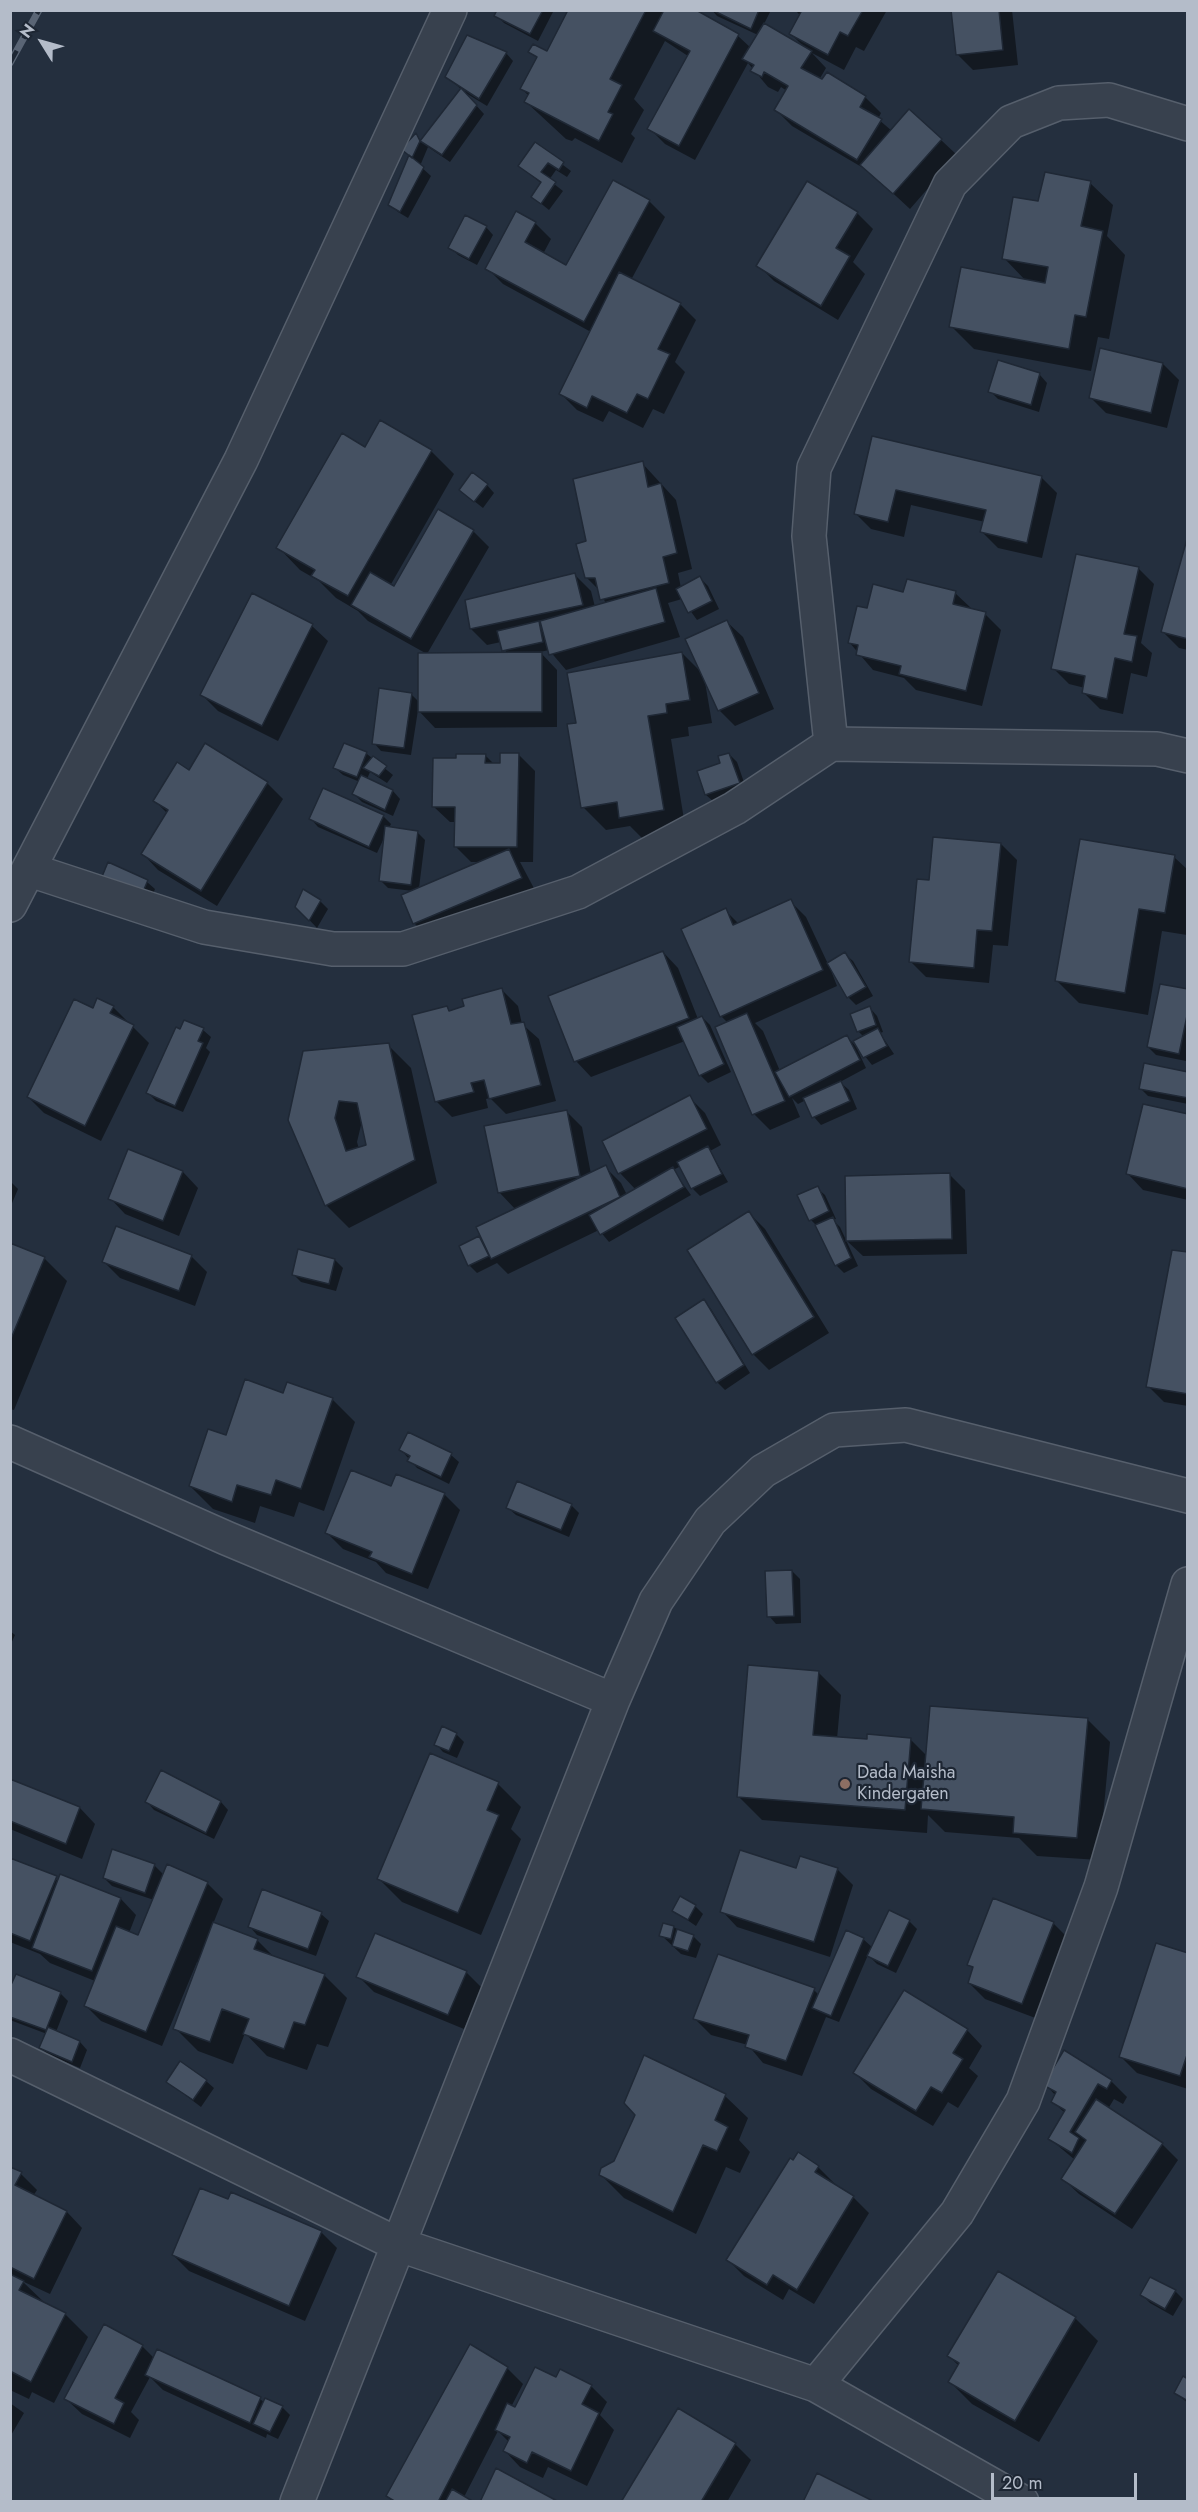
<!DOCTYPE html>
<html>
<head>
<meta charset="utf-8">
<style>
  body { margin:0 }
  #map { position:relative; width:1198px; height:2512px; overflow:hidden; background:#242f3e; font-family:Jost,sans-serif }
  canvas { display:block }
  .frame { position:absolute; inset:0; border:12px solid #b4bcc9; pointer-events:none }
  .north { position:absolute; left:12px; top:12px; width:60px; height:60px; -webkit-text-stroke:4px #1d2633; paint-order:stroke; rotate:307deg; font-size:16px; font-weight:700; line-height:24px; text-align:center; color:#b4bcc9 }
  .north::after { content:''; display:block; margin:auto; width:21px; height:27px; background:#b4bcc9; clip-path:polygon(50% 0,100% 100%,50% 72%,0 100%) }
  .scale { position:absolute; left:991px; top:2473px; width:146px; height:27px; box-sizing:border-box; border:3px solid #b4bcc9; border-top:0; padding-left:8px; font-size:18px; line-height:21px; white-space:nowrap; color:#b4bcc9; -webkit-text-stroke:4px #1d2633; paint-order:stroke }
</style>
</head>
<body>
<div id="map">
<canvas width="1198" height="2512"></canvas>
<div class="frame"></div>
<div class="north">N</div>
<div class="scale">20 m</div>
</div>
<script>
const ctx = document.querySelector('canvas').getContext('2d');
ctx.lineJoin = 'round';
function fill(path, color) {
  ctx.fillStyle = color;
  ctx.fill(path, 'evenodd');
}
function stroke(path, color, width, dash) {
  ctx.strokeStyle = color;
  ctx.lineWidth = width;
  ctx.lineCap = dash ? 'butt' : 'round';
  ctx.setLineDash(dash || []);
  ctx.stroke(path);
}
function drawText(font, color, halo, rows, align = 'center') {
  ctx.font = font + ' Jost,sans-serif';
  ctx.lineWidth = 4.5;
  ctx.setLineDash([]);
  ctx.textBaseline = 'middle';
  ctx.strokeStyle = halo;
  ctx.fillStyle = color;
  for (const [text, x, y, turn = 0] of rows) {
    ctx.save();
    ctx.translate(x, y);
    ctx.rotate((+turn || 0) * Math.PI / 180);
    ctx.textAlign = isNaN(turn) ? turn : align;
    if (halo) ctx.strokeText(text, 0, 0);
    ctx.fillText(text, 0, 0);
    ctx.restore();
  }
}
const shadow = new Path2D(`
  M499,10h55l-16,31 -34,-18 -8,-8z
  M570,10h122l46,26 13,12 7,-13 -41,-19 -5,-6h59l-7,14 40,23 -13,-13 10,-18 -6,-6h92l-23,41 -8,-4 -12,23 -32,-17 14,15 -7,12 46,17 16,16 -3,6 14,12 49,9 16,15 -47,54 -40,-37 -78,-46 -16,-16 11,-19 -6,-4 -3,5 -10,-5 -20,-24 -53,97 -30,-16 -16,-16 39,-72 -23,-15 -31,58 10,11 -13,24 4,4 -13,25 -47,-25 -3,3 -6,-2 -40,-37 3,-6 -7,-7 16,-30 -8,-7 17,1z
  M952,10h60l6,55 -45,5 -16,-16z
  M506,53l7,8 -26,45 -23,-14 20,22 -34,48 -22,-15 -8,19 11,10 -23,42 -10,-6 -8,-8 26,-68 6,5 40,-51 -15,-13z
  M535,144l36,27 -4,6 -11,-7 -7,10 14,11 -14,19 -16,-13 9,-13 -22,-18z
  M1090,183l23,22 -6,31 18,19 -16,84 -11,-2 -7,34 -117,-22 -23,-23 75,-45 -22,-23 35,-56z
  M649,201l16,16 -34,63 49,24 16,16 -21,42 10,10 -21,42 -11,-5 -10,19 -34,-17 -6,11 -26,-12 -16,-16 30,-62 -88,-48 -16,-16 30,-55 18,10 16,16 -8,15 23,13z
  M857,213l16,16 -20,33 12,12 -27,46 -64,-39 -16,-16z
  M486,227l7,8 -16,30 -19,-10 -8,-8z
  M1101,350l62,14 16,16 -12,48 -61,-15 -16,-16z
  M999,362l41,13 7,8 -8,29 -41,-13 -8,-8z
  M381,422l50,29 23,23 -64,112 5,2 78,-57 16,16 -62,107 -59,-33 -10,-10 -22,-13 -17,-17 -19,-11 -22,-23 87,-98z
  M873,438l168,39 16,16 -15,65 -44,-10 -16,-16 3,-10 -74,-17 -7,32 -33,-8 -16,-16z
  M642,463l34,37 16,69 -14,4 3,15 19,-10 8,8 11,23 -22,11 -15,-21 -14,4 12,34 -114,33 -17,-20 -9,2 17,18v57l-122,1 -17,-18 -7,45 -30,-4 -7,-8 37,-49 8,8 88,-48 -6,-12 -14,3 -16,-16 104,-54 16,16 4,16 11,-3 -6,-13 -14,-14 2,-35z
  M487,485l7,8 -11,15 -14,-11z
  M1188,541v109l-9,-2 -16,-16z
  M1138,568l16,16 -13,59 11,10 -5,24 -16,-4 -8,41 -23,-5 -16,-16 1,-5 -16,-4 -16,-16z
  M955,593l16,15 14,6 16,16 -19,76 -66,-16 -12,-12 -31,-8 -24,-28 19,-32 36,-16z
  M727,622l16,15 31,72 -39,17 -16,-16 -14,-28 7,41 -24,4 1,9 -18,3 15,93 -42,8 -14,-14 -24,4 -23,-23 -6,-83 105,-71 21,21z
  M312,626l16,15 -50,100 -60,-30 -16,-16z
  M345,745l22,9 26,21 -6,8 -17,-11 -3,7 26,12 7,8 -7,17 -31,-14 -8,-8 6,-12 -17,-7 -8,-7z
  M729,754l8,8 10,29 -33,11 -8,-7 -7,-23 22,-8z
  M485,755l10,10h6l18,-10 16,16 -2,91h-13l17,32 -107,45 -16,-16 -1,-32 -25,-3 -8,-8 5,-44 -8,17 -59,-26 -7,-8 72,-3 8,8 -2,4 28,4 8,8 -6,48 63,-26h-11l-16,-16 1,-24h-6l-16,-15 23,-47z
  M189,773l78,10 16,16 -66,107 -59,-36 -15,-16 25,-40 -13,-13z
  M1001,844l16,16 -9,86 -15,-1 -4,38 -63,-6 -16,-16 20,-79z
  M1174,857l14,13 -1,65 -25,-4 -14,84 -69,-12 -22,-22z
  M109,864l38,18 8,7 -8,19z
  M320,901l8,8 -11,19 -20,-21z
  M790,901l16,16 22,47 17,-10 8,7 20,35 -17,9 -8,-8 -14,-25 -2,1 5,13 -82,37 8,8 17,40 66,-35 12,12 6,-11 -6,-6 12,-23 7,8 6,16 -3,1 14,21 -22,11 -12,-15 -2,1 8,17 -26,14 9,8 8,19 -36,16 -7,-8 -8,-17 -8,4 -6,-6 8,19 -30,13 -16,-16 -37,-86 11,-5 -7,-7 4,-106 14,14z
  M663,952l15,16 20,51 4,-2 8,8 21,47 -23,11 -8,-8 -15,-34 -94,36 -15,-16z
  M502,990l16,16 4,18 17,15 17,62 -50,13 -16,-16 -4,1 2,9 -36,9 -16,-16 11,-93 3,4z
  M1188,991l-2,70 -30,-6 -8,-8z
  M113,1007l36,36 -48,98 -57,-28 -16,-16 66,-87z
  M203,1030l8,7 -5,11 4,4 -27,60 -27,-11 -8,-8 33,-62z
  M388,1045l23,23 26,115 -88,45 -23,-23 -36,-85zM362,1121l5,25 -8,3 -2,-7z
  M1188,1073v31l-40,-8 -8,-8z
  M689,1097l16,16 16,32 -11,6 18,31 -28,14 -8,-8 -11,-22 -8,4 18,25 -82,47 -10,-12 -91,44 -11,-11 -20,10 -8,-8 10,-27 6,5 31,-33 -17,-18 67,-81 16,16 9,47 14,-7 16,16 6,12 9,-5 -16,-17z
  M1188,1116v84l-45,-10 -15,-16z
  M129,1151l54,21 15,16 -19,48 -54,-22 -15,-16z
  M949,1174l16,16 2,64 -104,2 -16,-15z
  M10,1181l8,8 -8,19z
  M817,1188l8,7 11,24 -3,1 7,7 18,39 -14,7 -8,-8 -18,-38 -7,-7z
  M749,1213l16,16 64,104 -60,37 -16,-16z
  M10,1244l34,14 23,23 -53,129 -4,-1z
  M299,1251l36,9 8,8 -7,23 -35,-9 -8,-8z
  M1188,1254v152l-24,-4 -16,-16z
  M191,1256l16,16 -12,34 -75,-28 -16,-16z
  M704,1301l7,8 39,64 -25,17 -8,-8z
  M284,1395l48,4 23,23 -31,89 -25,-9 -5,15 -34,-11 -5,17 -42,-14 -23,-23 37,-49z
  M409,1434l42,21 8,7 -10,22 -32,-16 -16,-18z
  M392,1488l52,6 16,16 -32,79 -42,-16 -10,-11 -33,-13 -16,-16z
  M571,1505l8,8 -10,24 -53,-22 -8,-7z
  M792,1571l8,8 1,44 -25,1 -7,-8z
  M10,1631l5,4 -5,11z
  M818,1672l23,23 -4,44h73l17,17 160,-37 23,23 -11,118 -62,-4 -18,-18 -74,-6 -17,-17 -1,18 -165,-13 -23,-23z
  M456,1734l8,8 -7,16 -14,-6 -7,-8z
  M162,1772l59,30 7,8 -14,29 -60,-29 -7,-8z
  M10,1780l70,28 15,16 -13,35 -72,-30z
  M498,1784l23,23 -10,22 10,10 -40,96 -79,-33 -23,-23z
  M10,1859l49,22 62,18 15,16 -7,18 9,4 16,-37 -42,-14 -8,-8 50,-13 10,10 43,8 16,16 -10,25 44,16 18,18 49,17 23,23 -19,49 -11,-3 -10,26 -40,-14 -22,-23 -12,31 -35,-13 -23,-23 24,-65 -2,-1 -35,84 -61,-25 -16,-16 10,-24 -45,-18 -10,-9 -30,-12z
  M837,1869l16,16 -23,72 -93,-30 -15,-16 74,-41z
  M695,1906l8,8 -7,12 -22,-15z
  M321,1914l8,7 -13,35 -59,-21 -7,-8z
  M909,1921l8,8 -21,44 -19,-9 -9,-9 -29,67 -13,-5 -24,59 -39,-13 -15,-18 -37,-10 -16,-16 119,-29 5,5 44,-56 10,9z
  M1053,1923l16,16 -31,80 -53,-20 -16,-16 5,-13 -5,-6z
  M673,1927l20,9 8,8 -5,14 -15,-4 -20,-19z
  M1188,1955v134l-51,-16 -16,-16z
  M466,1972l16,16 -18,41 -90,-37 -16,-16z
  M10,1991l50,2 8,8 -12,31 24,10 7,8 -7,18 -32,-13 -8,-8 7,-13 -37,-14z
  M967,2030l15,16 -13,22 9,8 -20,32 -10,-6 -15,24 -62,-37 -16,-16z
  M206,2081l8,7 -13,19 -33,-25z
  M1111,2081l16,16 -4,7 -9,-5 -6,10 54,35 16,16 -46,69 -53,-35 -16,-15 12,-19 -25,-21 15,-26 -12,-11 3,-6 -11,-12z
  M725,2096l23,22 -9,22 11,12 -10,21 -14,-6 -30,67 -72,-36 -23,-23 14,-13 22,-47z
  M818,2167l16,16 -1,2 21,13 15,15 -55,91 -25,-15 -6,11 -39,-24 -16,-16z
  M10,2169l11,5 16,16 -4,6 34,16 15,16 -32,66 -28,-13 25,24 18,9 23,23 -34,66 -22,-11 -3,7 -19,-9z
  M321,2232l16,16 -32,73 -116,-50 -16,-16z
  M1175,2291l8,8 -10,17 -23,-13 -8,-8z
  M1075,2318l23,23 -59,101 -67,-38 -23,-23 10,-15 -10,-10z
  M105,2326l37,20 12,12 106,41 5,4 17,4 8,8 -12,24 -11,-5 -1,4 -103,-48 -13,-13 -19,35 8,8 -9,18 -48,-24 -16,-15z
  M507,2368l16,16 -12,23 5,2 41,-30 34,7 16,16 -7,13 14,15 -27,56 -39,-19 -5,11 -23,-11 -15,-16 4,-9 -11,-11 -34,66 7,5h-78l-6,-6z
  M1188,2381v22l-13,-10z
  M10,2403l14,10 -14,24z
  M678,2410l57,34 16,16 -24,42h-104z`);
const building = new Path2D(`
  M497,10h46l-13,24 -36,-18z
  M568,10h78l-36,69 12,6 -14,27 5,2 -14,27 -75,-39 5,-9 -9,-4 17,-32 -9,-5 5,-8 14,7z
  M664,10h32l43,24 -60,112 -32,-17 43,-78 -37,-20z
  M712,10h47l-8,19z
  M863,10l-15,26 -8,-4 -12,23 -39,-21 13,-24z
  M951,10h48l4,40 -47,5z
  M764,23l48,28 -11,17 21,11 5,-7 39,24 -6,11 22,12 -25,41 -83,-50 14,-24 -24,-14 -2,5 -12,-6 4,-6 -12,-6z
  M467,35l40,17 -28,47 -34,-22z
  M461,88l16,17 -35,50 -22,-14z
  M909,109l33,30 -49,55 -33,-29z
  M416,133l4,8 -8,17 -11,-9z
  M535,142l29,20 -5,8 -11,-7 -7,9 15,10 -15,22 -10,-7 10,-15 -23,-16z
  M409,155l15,12 -24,45 -12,-7z
  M1045,172l46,9 -10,45 22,5 -17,86 -11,-2 -6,34 -120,-22 12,-60 84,16 3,-16 -46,-8 11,-62 25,4z
  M613,180l37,20 -66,122 -99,-53 31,-58 20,11 -11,20 41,23z
  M807,181l51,31 -22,36 14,8 -29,50 -65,-40z
  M465,215l22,11 -18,33 -21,-11z
  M619,272l62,31 -23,46 12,5 -22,45 -11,-5 -10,19 -35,-17 -5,12 -28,-14z
  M1100,348l63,15 -12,50 -62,-15z
  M998,360l42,13 -9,32 -43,-13z
  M380,420l52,30 -84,146 -37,-20 4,-6 -39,-22 66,-115 23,14z
  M872,436l170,40 -15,67 -47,-11 6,-22 -90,-20 -8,32 -34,-8z
  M643,461l5,26 13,-4 16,70 -14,4 6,26 -69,17 -5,-22h-10l-9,-34 10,-3 -13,-62z
  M472,472l16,12 -14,18 -15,-12z
  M438,509l36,21 -63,109 -60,-34 19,-33 24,14z
  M1187,539h1v100l-27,-7z
  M1076,554l63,13 -15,67 13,2 -5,26 -17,-4 -8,41 -25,-6 3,-17 -34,-7z
  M575,573l8,32 -113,24 -5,-29z
  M700,576l12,25 -24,12 -12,-24z
  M907,579l49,12 -3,13 33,8 -20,79 -67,-17 2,-8 -45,-11 2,-10 -10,-2 9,-37 10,2 6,-24 30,8z
  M656,588l9,34 -116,33 -9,-34z
  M252,593l61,31 -51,102 -62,-31z
  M727,620l32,73 -41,18 -33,-72z
  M539,621l4,21 -41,9 -5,-20z
  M542,652v60h-124v-59z
  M682,652l8,48 -24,4 1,9 -19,3 16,94 -45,8 -2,-16 -36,6 -14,-84 9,-1 -9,-50z
  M379,688l33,5 -8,55 -32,-4z
  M205,743l63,39 -67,109 -60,-37 27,-44 -15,-9 24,-39 12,8z
  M344,743l23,9 -10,25 -24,-9z
  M500,753h19l-2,94h-63l1,-40h-23l1,-49h23v-4h30l-1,9h15z
  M729,753l11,30 -35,12 -8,-24 23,-8 -2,-7z
  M373,756l14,10 -8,10 -16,-8z
  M361,775l32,15 -8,20 -33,-16z
  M323,788l61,27 -15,32 -60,-28z
  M385,826l33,5 -7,54 -32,-4z
  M933,837l68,6 -9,88 -15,-1 -3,38 -65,-6 8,-83 12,1z
  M1080,839l95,16 -10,58 -26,-4 -14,84 -70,-12z
  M509,849l13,29 -109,46 -12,-29z
  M108,862l40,18 -9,21 -40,-17z
  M303,889l18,11 -12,21 -14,-14z
  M791,899l32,71 -103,47 -39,-88 45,-21 7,17z
  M663,951l26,67 -115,44 -26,-66z
  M845,952l21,35 -19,11 -20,-35z
  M1160,984l28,5v22l-9,43 -32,-7z
  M502,988l9,36 13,-2 17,63 -52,14 -5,-19 -13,3 3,9 -39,10 -23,-87 35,-9 2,5 15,-5 -2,-7z
  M97,998l17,8 -4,7 24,12 -49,101 -58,-29 47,-98 19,9z
  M870,1006l6,19 -19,7 -7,-18z
  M747,1013l38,88 -33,14 -37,-88z
  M702,1016l22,48 -25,12 -22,-49z
  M184,1020l20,8 -6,13 5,2 -28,63 -29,-13 30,-66 4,2z
  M878,1028l9,18 -24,12 -10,-17z
  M847,1035l13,25 -71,37 -14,-25z
  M389,1043l26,117 -90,46 -37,-86 15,-69zM339,1101l18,2 9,42 -20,6 -11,-33z
  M1144,1063l44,9v26l-49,-9z
  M841,1081l9,20 -38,17 -9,-20z
  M690,1095l17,34 -89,45 -16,-33z
  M1143,1104l45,10v75l-62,-15z
  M567,1110l13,66 -82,17 -14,-67z
  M708,1146l14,28 -31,15 -14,-27z
  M128,1149l55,22 -20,50 -55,-22z
  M606,1165l14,32 -129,62 -15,-32z
  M673,1167l11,20 -84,48 -11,-20z
  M950,1173l2,66 -106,2 -1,-65z
  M818,1186l11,25 -20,10 -12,-26z
  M749,1211l65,106 -62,38 -65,-105z
  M833,1217l18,41 -16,8 -20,-41z
  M116,1226l76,29 -13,36 -77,-29z
  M479,1236l10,20 -21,10 -9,-20z
  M10,1243l35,14 -35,84z
  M298,1249l37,10 -6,25 -37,-9z
  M1172,1250l16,2v142l-42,-7z
  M704,1299l40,66 -28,18 -41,-65z
  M245,1379l38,14 4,-11 46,16 -32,91 -25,-9 -5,15 -34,-10 -5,17 -43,-16 19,-57 18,6z
  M408,1432l44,21 -11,24 -34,-16 3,-5 -11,-6z
  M351,1470l40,16 5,-12 49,19 -33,81 -43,-17 3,-5 -47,-19z
  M517,1481l55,23 -11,26 -55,-22z
  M792,1570l2,46 -27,1 -2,-46z
  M748,1665l71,6 -6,64 54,4v-5l44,4 -6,72 -168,-13z
  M930,1706l158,12 -11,120 -64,-5 1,-16 -93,-8z
  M442,1726l15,7 -8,18 -15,-6z
  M430,1753l69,29 -12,28 12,5 -41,98 -81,-34z
  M161,1770l60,31 -15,32 -61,-31z
  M10,1779l70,28 -14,37 -56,-23z
  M112,1849l43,15 -10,29 -42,-15z
  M740,1850l56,18 4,-12 38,12 -24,74 -94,-30z
  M10,1858l47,18 -27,65 -20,-8z
  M167,1864l41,18 -62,150 -62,-26 32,-80 22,9z
  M60,1874l61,24 -29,73 -60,-23z
  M262,1889l60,23 -14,37 -60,-22z
  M680,1896l16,9 -8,15 -16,-9z
  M993,1898l61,24 -32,82 -54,-21 5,-16 -6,-2z
  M889,1910l21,10 -22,46 -21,-10z
  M213,1922l45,17 -4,10 71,25 -20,51 -11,-3 -10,27 -41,-15 6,-15 -27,-10 -12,33 -37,-13z
  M663,1923l11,3 -3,13 -12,-3z
  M677,1929l17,6 -6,16 -16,-5z
  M846,1930l18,8 -33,78 -19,-8z
  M375,1933l92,38 -19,44 -92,-38z
  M1156,1943l32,10v99l-8,24 -61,-19z
  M718,1954l97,34 -29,73 -41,-14 4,-12 -56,-16z
  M16,1974l45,18 -15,38 -36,-13v-30z
  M904,1990l64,39 -15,24 10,6 -21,34 -11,-6 -15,24 -63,-38z
  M48,2027l32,14 -8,21 -33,-14z
  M1064,2050l48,30 -5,9 -9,-5 -28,48 9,6 -7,15 -24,-14 17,-29 -14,-8 5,-10 -13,-7z
  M644,2055l82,39 -11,26 13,7 -11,24 -14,-6 -30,67 -74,-37 2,-7 13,-7 21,-46 -11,-12z
  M180,2061l27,19 -14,20 -27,-18z
  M1096,2099l67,44 -48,71 -54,-35 25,-39 -11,-8z
  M798,2152l21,14 -4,6 39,24 -57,94 -24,-15 -6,10 -41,-25 64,-102 3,2z
  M10,2167l12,5 -7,13 52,26 -33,68 -24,-12z
  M200,2188l28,11 3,-7 91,39 -33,75 -117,-51z
  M998,2271l78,46 -61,104 -67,-39 11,-19 -12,-7z
  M10,2274l14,7 -5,9 47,23 -35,69 -21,-11z
  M1150,2277l26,13 -11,19 -25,-14z
  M104,2324l39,21 -28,53 9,5 -10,21 -50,-25z
  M470,2344l38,23 -70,135h-42l-10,-6z
  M157,2349l104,48 -11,26 -105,-48z
  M535,2367l21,10 4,-8 32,16 -10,19 17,9 -28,58 -39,-19 -5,11 -24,-12 7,-14 -15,-7 12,-27 8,4z
  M1183,2376l5,3v22l-14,-8z
  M265,2398l18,8 -13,26 -17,-8z
  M678,2408l58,35 -35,59h-80z
  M496,2468l63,34h-79z
  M817,2473l54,27 -1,2h-67z
  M452,2489l22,13h-29z`);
const minor = new Path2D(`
  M831,744l-22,-208 5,-68 136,-284 61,-62 48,-19 50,-3 79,24
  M30,870l174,57 129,22h70l175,-57 157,-84 96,-64 326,5 31,7
  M10,905l231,-445 209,-450
  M10,1442l216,96 387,162
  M10,2055l387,189 419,141 206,117
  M816,2385l141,-172 66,-112 78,-214 87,-303
  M297,2502l316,-802 43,-99 54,-80 53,-50 71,-41 72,-5 282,71`);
const rail = new Path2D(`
  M10,63l29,-53`);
const markers = [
  [845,1784,6,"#8d6e63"]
];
const poiNames = [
  ["Dada Maisha",857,1774],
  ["Kindergaten",857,1795]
];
fill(shadow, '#0007');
fill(building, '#455162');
stroke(building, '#1f2835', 1.5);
stroke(minor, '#565f6c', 36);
stroke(minor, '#38414e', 33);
stroke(rail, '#5a6575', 7);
stroke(rail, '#1d2633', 4.5, [14]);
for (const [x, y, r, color] of markers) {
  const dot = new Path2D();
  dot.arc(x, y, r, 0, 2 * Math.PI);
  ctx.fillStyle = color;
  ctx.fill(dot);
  stroke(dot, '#1d2633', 2);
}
drawText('18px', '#b4bcc9', '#1d2633', poiNames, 'left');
</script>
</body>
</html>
